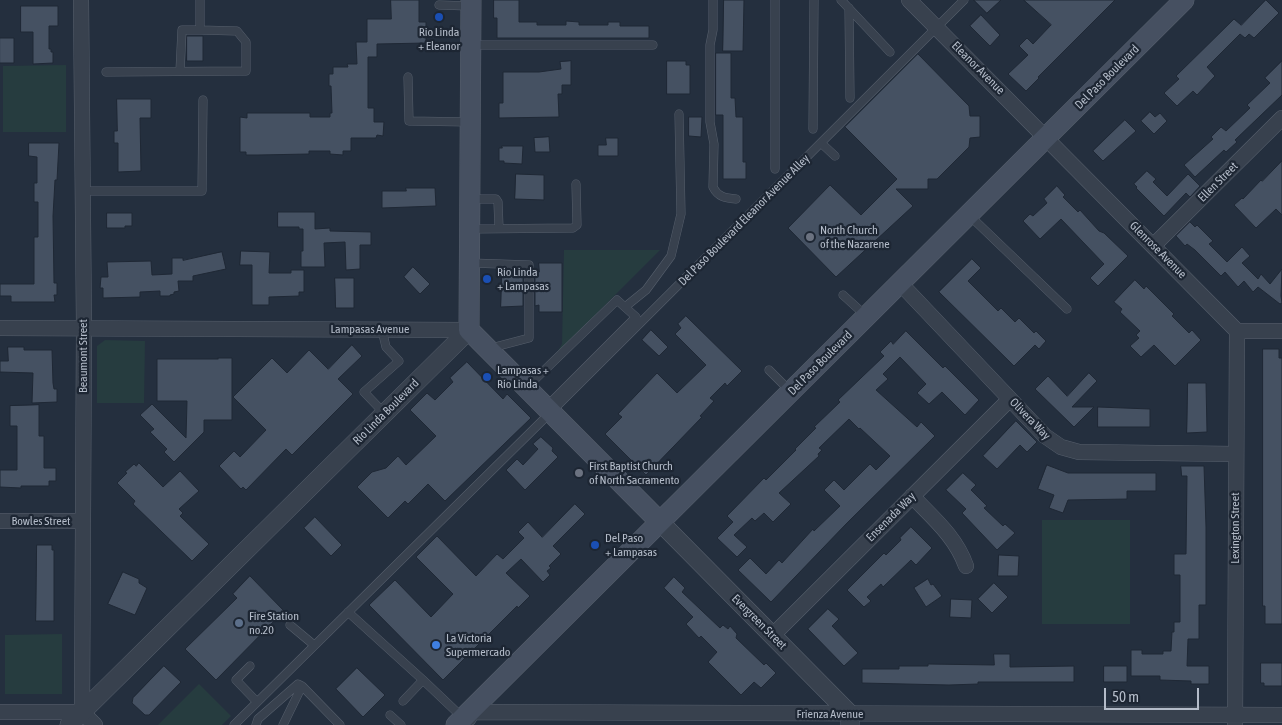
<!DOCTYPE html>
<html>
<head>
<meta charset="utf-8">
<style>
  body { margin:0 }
  #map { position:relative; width:1282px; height:725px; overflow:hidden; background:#242f3e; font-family:"Asap Condensed",sans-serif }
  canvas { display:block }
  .scale { position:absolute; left:1104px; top:688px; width:95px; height:22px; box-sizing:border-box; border:2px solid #b4bcc9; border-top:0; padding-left:6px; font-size:15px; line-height:18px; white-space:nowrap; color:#b4bcc9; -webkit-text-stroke:4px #1d2633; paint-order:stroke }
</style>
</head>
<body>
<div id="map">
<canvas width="1282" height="725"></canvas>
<div class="scale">50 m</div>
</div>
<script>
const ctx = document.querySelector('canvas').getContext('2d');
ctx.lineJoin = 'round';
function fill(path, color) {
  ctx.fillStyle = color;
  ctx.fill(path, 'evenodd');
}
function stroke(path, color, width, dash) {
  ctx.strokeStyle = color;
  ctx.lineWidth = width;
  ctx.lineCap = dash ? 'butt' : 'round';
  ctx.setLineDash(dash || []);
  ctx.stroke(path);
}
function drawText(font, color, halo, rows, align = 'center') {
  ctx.font = font + ' "Asap Condensed",sans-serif';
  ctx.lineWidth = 4.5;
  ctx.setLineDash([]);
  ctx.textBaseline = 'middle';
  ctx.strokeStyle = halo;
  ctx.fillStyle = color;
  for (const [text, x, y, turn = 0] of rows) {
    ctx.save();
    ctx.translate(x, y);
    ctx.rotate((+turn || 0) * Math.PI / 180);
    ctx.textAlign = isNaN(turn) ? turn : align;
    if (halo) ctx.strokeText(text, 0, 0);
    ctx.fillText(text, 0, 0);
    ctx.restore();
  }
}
const green = new Path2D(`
  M66,65v67h-63v-66z
  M564,250h96l-104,104 6,-10z
  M105,340l40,1 -1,62h-47v-57z
  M1042,520h88v104h-88z
  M62,634v60h-57v-59z
  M199,684l32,32 -9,9h-64z`);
const building = new Path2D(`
  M391,0h28v22h7v21l-49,1v13h-9v51h6v14h10l-1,14 -6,-1 -1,3h-25v13h-8v4l-13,-1v-3h-21v3l-51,1h-12v-3h-6v-35l7,1v-5h63v4h20v-4h2l-1,-27h-2v-12h4v-7h15l-1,-3h10l-1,-22h11v-23h24z
  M494,0h25v22h18v3h29v-4l13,1v3h29v-3h12v4h29v12h-152v-20h-3z
  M724,0h20l-1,51h-20z
  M974,0h27l-14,13z
  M1024,0h91l-77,77 1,1 -13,13 -18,-17 20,-19 -9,-9 8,-8 6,6 18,-19z
  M1266,0l13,13 -25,25 -5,-4 -4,4 -5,-4 -33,33 8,9 -18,19 -4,-4 -16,15 -13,-13 15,-14 -3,-3 58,-57 7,6z
  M21,6h37v20h-9v23h2v3h2v11l-20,1v-32h-12z
  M981,15l19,20 -10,11 -20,-20z
  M187,36h16v25h-16z
  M0,38h14v25h-14z
  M716,53h15v45h4l1,19h7v45h3v17h-23v-64h-7z
  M918,54l51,52 1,10h10v21l-10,1 -1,9 -32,32h-9v10h-32l17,17 -77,71 -48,-49 42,-43 31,30 36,-36 -52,-52z
  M571,61v24h-9v9h-4l1,23 -60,1v-15h4v-31h36l22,-3 -1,-7z
  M667,61h19v4h4v29h-23z
  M1282,61v34l-47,45 2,2 -11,10 -2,-2 -29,27 -11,-12 29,-26 -2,-2 10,-10 5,4 24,-23 -3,-3 23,-22 -5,-5z
  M117,99h34v19h-11l1,53 -23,1v-29h-4v-12h3z
  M1150,112l5,5 5,-4 7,8 -13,13 -13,-13z
  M689,117h13l-1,20 -12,-1z
  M1125,120l11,11 -33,30 -10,-10z
  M549,137l1,15h-15l-1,-14z
  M606,138h12v18h-20v-11h8z
  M29,143h30l-2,37h-2l-2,36 1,67h3v12h-3l1,7h-44v-6h-11v-12h34v-47h4v-35h-4v-19h3v-26l-8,-1z
  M502,146h21l-1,18 -18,-1v-2h-5v-13h3z
  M1282,161v54l-6,-6 -20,19 -22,-23 8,-7 1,1 18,-19 1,1z
  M1147,171l9,8 -3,3 14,14 21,-22 12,12 -10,11 -4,-4 -22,23 -28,-28 1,-1 -3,-3z
  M516,174l28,1v25l-29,-1z
  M1057,186l8,9 -2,2 15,15 2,-2 19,21 5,2 24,23 -30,30 -8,-8 14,-14 -43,-45 -21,20 -17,-18 7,-7 3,2 14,-13 -3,-4z
  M406,188h29l1,18 -54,2v-17h24z
  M278,212h37v17l15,-1v3l41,1v13h-11v24l-14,1 -1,-28 -21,1 1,24h-24v-16h2v-22h-4v-2h-21z
  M107,213h25v13h-7v2h-18z
  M1190,222l5,5 2,-2 16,16 -4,3 18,18 15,-15 8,9 -8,7 16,16 3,-5 9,10 12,-15 -1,27 1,7 -2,1 -22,-17 -5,5 -9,-11 -6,6 -13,-15 -4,4 -26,-26 -8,-6 -2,2 -9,-10z
  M241,251l29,1 -1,21h22v-3h13v22h-5v4l-30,1v8h-17v-40h-12z
  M222,252l4,17 -33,7v5h-15l1,10 -5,1v2l-4,1v1h-10v-5l-20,1v5l-37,1v-10h-3l1,-11h7l-1,-15 44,-1 1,14 20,-1v-16h11v2z
  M972,259l9,9 -13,13 30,30 3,-3 14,14 4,-4 15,15 2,-2 10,10 -7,8 -4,-4 -21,21 -75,-74z
  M539,263h23v49h-23v-7l-4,1v-34h4z
  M413,267l17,17 -10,10 -16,-17z
  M502,272h21v34l-22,1z
  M335,278h19v30h-18z
  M1135,280l9,9 2,-3 28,28 -2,2 17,17 3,-3 9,10 -26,26 -21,-21 -13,12 -11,-11 9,-8 -3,-3 4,-4 -20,-19 2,-3 -8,-7z
  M686,316l56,55 -15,15 -2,-3 -15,15 4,3 -14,15 2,1 -56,58 -41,-41 17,-17 -4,-3 39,-41 20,20 29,-28 -31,-31 6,-6 -3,-4z
  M651,330l17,17 -9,9 -17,-16z
  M906,331l37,37 2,-2 34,34 -14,15 -23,-23 -13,12 -12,-11 9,-9 -26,-27 -17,17 5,5 -12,11 41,37 4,-5 14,14 -88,87 -76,79 -33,-32 12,-12 16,16 13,-14 3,3 31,-34 1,2 26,-25 -16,-16 10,-10 10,10 26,-26 6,6 14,-14 -30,-28 -1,1 -10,-10 -30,29 3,2 -4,4 1,2 -40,37 12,11 -18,18 -9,-9 -9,8 -3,-3 -18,17 13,12 -10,10 -20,-19 16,-16 -6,-6 37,-38 2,2 30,-30 -1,-1 21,-21 -2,-1 26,-25 -2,-2 46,-44 -4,-4 11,-11 2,3z
  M352,345l10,11 -24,23 15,15 -61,61 -6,-6 -40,41 -3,-3 -2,2 -22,-23 15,-15 6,6 26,-27 -33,-33 39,-39 15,15 22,-23 19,19z
  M8,347h16v3h28l1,33 1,6h3v13l-25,1 1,-30 -33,-1v-11h8z
  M1263,349h16v9h3v266h-17v-18h-2z
  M218,358h14v62h-28v12l-30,30 -10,-10 3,-3 -17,-17 4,-3 -14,-14 12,-11 34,34 1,-37h-30v-42h61z
  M467,362l36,37 4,-5 24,24 -86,83 -17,-17 -20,20 -3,-3 -17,17 -31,-31 15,-15 14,-4 12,-12 8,9 30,-29 -26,-26 17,-17 8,7 18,-18 -3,-4z
  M1089,373l8,8 -25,26h22l-20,20 -39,-38 13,-13 19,20z
  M1188,383h18l1,49 -20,1z
  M39,405v31h5v32h12v13h-7v5h-28v2l-21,-1v-17h17v-44h-7v-20z
  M1098,407l52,2v18h-52z
  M1016,421l21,21 -10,10 -7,-7 -23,24 -14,-13z
  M541,437l12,11 -1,3 6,6 -33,33 -19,-20 11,-11 6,6 15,-16 -5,-5z
  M139,463l24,24 17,-16 19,20 -20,18 4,4 -3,3 29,28 -17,17 -59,-57 2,-3 -18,-18 10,-10 -2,-1 9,-8 2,2z
  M1047,465l21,8h88v18h-29v8l-59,1 -5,13 -14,-5 5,-13 -16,-6z
  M1181,466h23l2,61v78h-7v34h-11l-1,27h22v18h-18v-3l-31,-1v-4h-29v-26h11v4h21v-3h8l1,-19h2v-10h6v-47h-6v-21h12l1,-78h-5z
  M963,473l13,12 -5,5 16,16 -3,2 19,18 2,-2 10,9 -18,17 -35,-37 4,-4 -20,-19z
  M575,504l10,10 -32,32 8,8 -12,12 2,2 -4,3 3,4 -7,7 -22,-23 -15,14 24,23 -12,12 -1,-2 -74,74 -74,-75 26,-25 36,37 22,-23 -37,-37 21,-21 39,40 21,-22 6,5 21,-21 -6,-6 10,-10 14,15z
  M315,517l27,28 -11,11 -27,-28z
  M911,527l21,21 -16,17 -5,-5 -28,27 -2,-3 -14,13 4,4 -7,6 -17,-17 37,-37 2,2 15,-15 -1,-2z
  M37,545h15v5h2v71h-18z
  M999,555l20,1 -1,20h-20z
  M123,572l16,7v4l8,5 -12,27 -27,-11z
  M250,576l34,35 -68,69 -31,-31 52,-51 -4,-4z
  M674,577l11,11 -3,4 38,36 3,-3 5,4 2,-3 7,8 -1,4 28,27 2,-2 10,10 -15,15 -7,-6 -13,13 -33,-33 9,-10 -16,-16 -2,2 -13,-14 7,-7 -29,-29z
  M928,579l3,6 2,-1 9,12 -16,11 -12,-19z
  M994,583l14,14 -16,16 -14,-14z
  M951,599l21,1 -1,18 -21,-1z
  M828,609l11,10 -7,7 26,27 -14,13 -36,-37z
  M994,654h16v13l64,-1v16h-96v2l-29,1 -87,-2v-14h37v-3h29v-2l66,1z
  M1261,663h21v23h-18v-3h-3z
  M164,666l17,16 -32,33h-4l-13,-12 1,-5z
  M1104,666h23v16h-23z
  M357,668l28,27 -22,22 -27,-28z`);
const service = new Path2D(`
  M713,0v30l-3,15v77l4,22 -1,43c5,10 12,11 23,12
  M775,0v169
  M841,0l49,52
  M439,5l30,1
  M849,8l1,90
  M473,45h180
  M180,71l2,-41h18
  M106,72l140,-1v-29l-9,-11 -37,-1v-30
  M408,77l1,44 61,1
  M813,129l1,-129
  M821,143l14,13
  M83,191h119l1,-91
  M472,199h24l2,3 1,26
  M970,216l97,93
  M471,229l102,-1 4,-3 -1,-41
  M471,263l58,2v73l-38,10
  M843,295l22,20
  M625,307l21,-17 25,-34 10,-42 -2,-100
  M382,330l4,17 13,14 -35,31 20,21
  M769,370l21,21
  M527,387l90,-87 19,17 -90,90
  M348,612l75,68 -20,21
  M290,625l24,20
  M250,666l-14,14 21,22
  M423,680l40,38
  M390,715l11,10
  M234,725l317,-313 413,-412
  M256,725l2,-6 40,-35 4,2 38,39
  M283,725l19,-39`);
const minor = new Path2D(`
  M81,0l3,328 -2,384
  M909,0l328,331h45
  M1153,246l129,-128
  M900,283l145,153 16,11 18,5 156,2
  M0,328l469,2
  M912,496c21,22 44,41 54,70
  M0,521h83
  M773,635l237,-236
  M0,712h82l13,13
  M469,718v-6l813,3
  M1235,724l2,-393`);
const tertiary = new Path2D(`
  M660,522l190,192v11
  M69,725l400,-395`);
const secondary = new Path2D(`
  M471,0l-2,330 191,192
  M456,725l728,-725`);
const markers = [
  [439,17,5,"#1a4fb4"],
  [810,237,5,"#6b7280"],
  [487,279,5,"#1a4fb4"],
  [487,377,5,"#1a4fb4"],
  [579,473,5,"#6b7280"],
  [595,545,5,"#1a4fb4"],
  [239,623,5,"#5c6f8a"],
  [436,645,5,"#3f7fe0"]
];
const poiNames = [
  ["Rio Linda",439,32,"center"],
  ["+ Eleanor",439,46,"center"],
  ["North Church",820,230],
  ["of the Nazarene",820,244],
  ["Rio Linda",497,272],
  ["+ Lampasas",497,286],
  ["Lampasas +",497,370],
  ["Rio Linda",497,384],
  ["First Baptist Church",589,466],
  ["of North Sacramento",589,480],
  ["Del Paso",605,538],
  ["+ Lampasas",605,552],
  ["Fire Station",249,616],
  ["no.20",249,630],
  ["La Victoria",446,638],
  ["Supermercado",446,652]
];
const streetNames = [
  ["Eleanor Avenue",978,68,45],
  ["Del Paso Boulevard",1107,77,-45],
  ["Ellen Street",1218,182,-45],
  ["Del Paso Boulevard Eleanor Avenue Alley",744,220,-45],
  ["Glenrose Avenue",1158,250,45],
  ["Lampasas Avenue",370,329],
  ["Beaumont Street",83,356,-90],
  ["Del Paso Boulevard",820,363,-45],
  ["Rio Linda Boulevard",386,412,-45],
  ["Olivera Way",1030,419,46],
  ["Ensenada Way",891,517,-45],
  ["Bowles Street",41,521],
  ["Lexington Street",1235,528,-90],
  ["Evergreen Street",759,622,45],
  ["Frienza Avenue",830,714]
];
fill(green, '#263c3f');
fill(building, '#455162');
stroke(building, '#1f2835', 1);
stroke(service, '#565f6c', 9);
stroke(minor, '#565f6c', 16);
stroke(tertiary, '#565f6c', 19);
stroke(secondary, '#565f6c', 21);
stroke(service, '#38414e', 8);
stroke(minor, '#38414e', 15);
stroke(tertiary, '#38414e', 18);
stroke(secondary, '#465061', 20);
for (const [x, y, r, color] of markers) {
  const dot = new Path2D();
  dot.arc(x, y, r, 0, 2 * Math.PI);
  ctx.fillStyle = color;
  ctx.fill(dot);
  stroke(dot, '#1d2633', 2);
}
drawText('12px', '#b4bcc9', '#1d2633', poiNames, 'left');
drawText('12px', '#b4bcc9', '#1d2633', streetNames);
</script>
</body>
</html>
